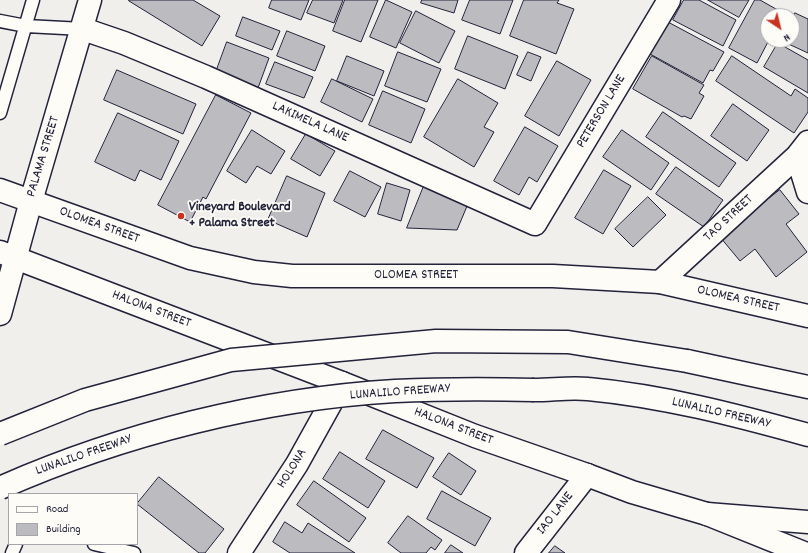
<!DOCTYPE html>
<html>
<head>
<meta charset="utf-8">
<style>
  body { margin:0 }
  #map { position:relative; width:808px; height:553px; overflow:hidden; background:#f0efec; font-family:Dekko,sans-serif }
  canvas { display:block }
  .legend { position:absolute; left:8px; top:493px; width:130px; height:52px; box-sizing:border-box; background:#fdfcf7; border:1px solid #a5a5ac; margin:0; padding:5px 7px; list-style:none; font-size:12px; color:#22223b }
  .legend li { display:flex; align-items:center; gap:8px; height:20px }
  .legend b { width:20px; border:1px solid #a5a5ac }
  .north { position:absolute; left:760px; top:8px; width:40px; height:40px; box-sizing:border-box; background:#fdfcf7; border:1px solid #a5a5ac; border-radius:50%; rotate:145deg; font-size:11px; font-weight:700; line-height:16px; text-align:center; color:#22223b }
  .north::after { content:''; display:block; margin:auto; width:14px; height:18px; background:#c8321e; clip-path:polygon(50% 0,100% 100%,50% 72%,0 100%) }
</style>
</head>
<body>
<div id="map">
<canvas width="808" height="553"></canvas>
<ul class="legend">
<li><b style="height:5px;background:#fdfcf7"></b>Road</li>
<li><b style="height:11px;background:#bcbcc0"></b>Building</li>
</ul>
<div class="north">N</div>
</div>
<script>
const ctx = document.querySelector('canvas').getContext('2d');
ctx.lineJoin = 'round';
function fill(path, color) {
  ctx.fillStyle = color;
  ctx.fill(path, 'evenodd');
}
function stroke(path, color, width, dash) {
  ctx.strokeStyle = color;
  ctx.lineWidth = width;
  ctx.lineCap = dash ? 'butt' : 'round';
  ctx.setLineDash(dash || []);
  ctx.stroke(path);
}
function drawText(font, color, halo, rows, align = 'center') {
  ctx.font = font + ' Dekko,sans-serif';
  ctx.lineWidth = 3.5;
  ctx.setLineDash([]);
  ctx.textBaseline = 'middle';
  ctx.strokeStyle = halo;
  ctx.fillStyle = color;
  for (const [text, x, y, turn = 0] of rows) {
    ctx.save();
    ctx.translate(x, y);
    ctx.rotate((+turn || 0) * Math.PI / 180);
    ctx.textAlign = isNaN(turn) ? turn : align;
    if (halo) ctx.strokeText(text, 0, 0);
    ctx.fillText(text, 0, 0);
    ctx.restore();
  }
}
const building = new Path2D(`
  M129,0h64l27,16 -18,30 -73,-45z
  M272,0h37l-8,20 -32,-12z
  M313,0h30l-9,23 -27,-10z
  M345,0h33l-17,42 -28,-11z
  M386,0l26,12 -16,36 -26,-11z
  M422,0h36l-4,13 -33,-10z
  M470,0h43l-13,34 -38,-14z
  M524,0h35l-2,3 17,6 -18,45 -46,-18z
  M684,0h15l37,20 -13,26 -50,-26z
  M708,0h41l-10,17z
  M755,0h5l23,13 -1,3h-14l1,24 -12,23 -28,-15z
  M416,11l39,20 -16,32 -39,-20z
  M795,13l13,6v34l-26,-12 10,-1v-20z
  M243,17l37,14 -8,19 -36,-14z
  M668,22l56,30 -11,19 -3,-1 -7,13 -53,-29z
  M287,31l38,15 -10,25 -38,-15z
  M468,36l50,20 -13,33 -50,-20z
  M227,42l42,16 -11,30 -42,-16z
  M778,43l30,17v33l-44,-26z
  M398,52l43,17 -14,33 -42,-16z
  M528,52l13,5 -10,24 -14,-6z
  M347,56l37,15 -10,25 -37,-15z
  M652,56l52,29 -5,8 5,3 -13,23 -7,-3 -2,1 -49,-28z
  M732,56l59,40 4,-7 13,9v14l-14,21 -78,-52z
  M557,61l34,19 -32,56 -34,-20z
  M275,62l38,15 -9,21 -38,-14z
  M117,70l79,34 -13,30 -79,-34z
  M332,79l41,20 -11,23 -41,-20z
  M458,79l40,24 -14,24 10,5 -20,35 -50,-30z
  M383,91l42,18 -14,34 -42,-18z
  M216,95l35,18 -45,86 -3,-2 -13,25 -32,-17z
  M733,104l36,26 -22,31 -36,-25z
  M663,112l73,51 -17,24 -73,-50z
  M118,113l61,28 -18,39 -21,-10 -5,11 -40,-19z
  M525,127l33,19 -21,36 -8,-5 -10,18 -25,-14z
  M252,130l33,21 -14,23 -14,-8 -11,17 -19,-12z
  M622,130l47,33 -18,27 -48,-33z
  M306,134l29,17 -15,25 -29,-17z
  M676,167l47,33 -19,27 -48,-33z
  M604,170l27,16 -28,48 -28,-16z
  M350,171l31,16 -16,30 -31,-16z
  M287,176l38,17 -18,44 -39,-17z
  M426,181l44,18 -13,31 -50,-2z
  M387,183l23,7 -9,31 -23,-7z
  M780,190l19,24 -13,10 21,28 -31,25 -21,-28 -15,12 -20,-24z
  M648,197l18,18 -33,32 -18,-18z
  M383,430l51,28 -17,30 -51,-29z
  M340,452l45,29 -17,27 -45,-29z
  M449,453l27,18 -15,24 -28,-18z
  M159,477l65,52 -19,24h-6l-62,-49z
  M314,481l52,37 -17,24 -52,-37z
  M442,491l49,27 -16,28 -48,-27z
  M408,516l34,24 -7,10 -4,-3 -5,6h-25l-13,-10z
  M285,522l17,11 6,-10 47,30h-65l-17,-11z
  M451,545l12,8h-18z
  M555,546l10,7h-16z`);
const lane = new Path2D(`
  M0,21l26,5 57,3
  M0,113l33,-113
  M94,544l40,9
  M12,553l4,-9`);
const street = new Path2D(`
  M83,29l41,14 82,34 329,147 134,-224
  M797,156l11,36
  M660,282l137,-126 11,-14
  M239,553l58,-89 45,-81
  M526,553l61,-78`);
const secondary = new Path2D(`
  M0,314l31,-113 59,-201
  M587,475l45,17 75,22 97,39`);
const primary = new Path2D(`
  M0,190l190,68 64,14 38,4h261l107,6 148,34
  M0,252l342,131 133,53 112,39`);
const highway = new Path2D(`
  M687,361l121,26
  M534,390c18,0 37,-3 54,-1 75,7 148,26 220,46
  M707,514l101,8`);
const highwayBridge = new Path2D(`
  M0,434l85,-34 146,-40 205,-19 132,1 119,19
  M0,488c122,-54 261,-89 395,-97 46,-2 92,-2 139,-1`);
const markers = [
  [181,216,4,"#c8321e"]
];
const streetNames = [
  ["PETERSON LANE",602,112,-59],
  ["LAKIMELA LANE",310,123,24],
  ["PALAMA STREET",44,157,-73],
  ["TAO STREET",729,219,-43],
  ["OLOMEA STREET",99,226,20],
  ["OLOMEA STREET",416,276],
  ["OLOMEA STREET",738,300,13],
  ["HALONA STREET",151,310,21],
  ["LUNALILO FREEWAY",400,393,-4],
  ["LUNALILO FREEWAY",721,414,13],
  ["HALONA STREET",453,427,21],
  ["LUNALILO FREEWAY",84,456,-19],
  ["HOLONA",293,469,-58],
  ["IAO LANE",556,514,-52]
];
const poiNames = [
  ["Vineyard Boulevard",189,208],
  ["+ Palama Street",189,224]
];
fill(building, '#bcbcc0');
stroke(building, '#22223b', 1);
stroke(lane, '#22223b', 15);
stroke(street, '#22223b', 25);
stroke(secondary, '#22223b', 25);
stroke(primary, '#22223b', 25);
stroke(highway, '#22223b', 25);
stroke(lane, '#fdfcf7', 12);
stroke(street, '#fdfcf7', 22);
stroke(secondary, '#fdfcf7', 22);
stroke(primary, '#fdfcf7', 22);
stroke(highway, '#fdfcf7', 22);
stroke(highwayBridge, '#22223b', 25, []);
stroke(highwayBridge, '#fdfcf7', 22);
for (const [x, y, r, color] of markers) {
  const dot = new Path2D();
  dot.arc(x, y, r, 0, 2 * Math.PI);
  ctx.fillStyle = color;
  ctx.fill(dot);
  stroke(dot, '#fdfcf7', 1.5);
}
drawText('14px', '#22223b', '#fdfcf7', streetNames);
drawText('bold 14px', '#22223b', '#fdfcf7', poiNames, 'left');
</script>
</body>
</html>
